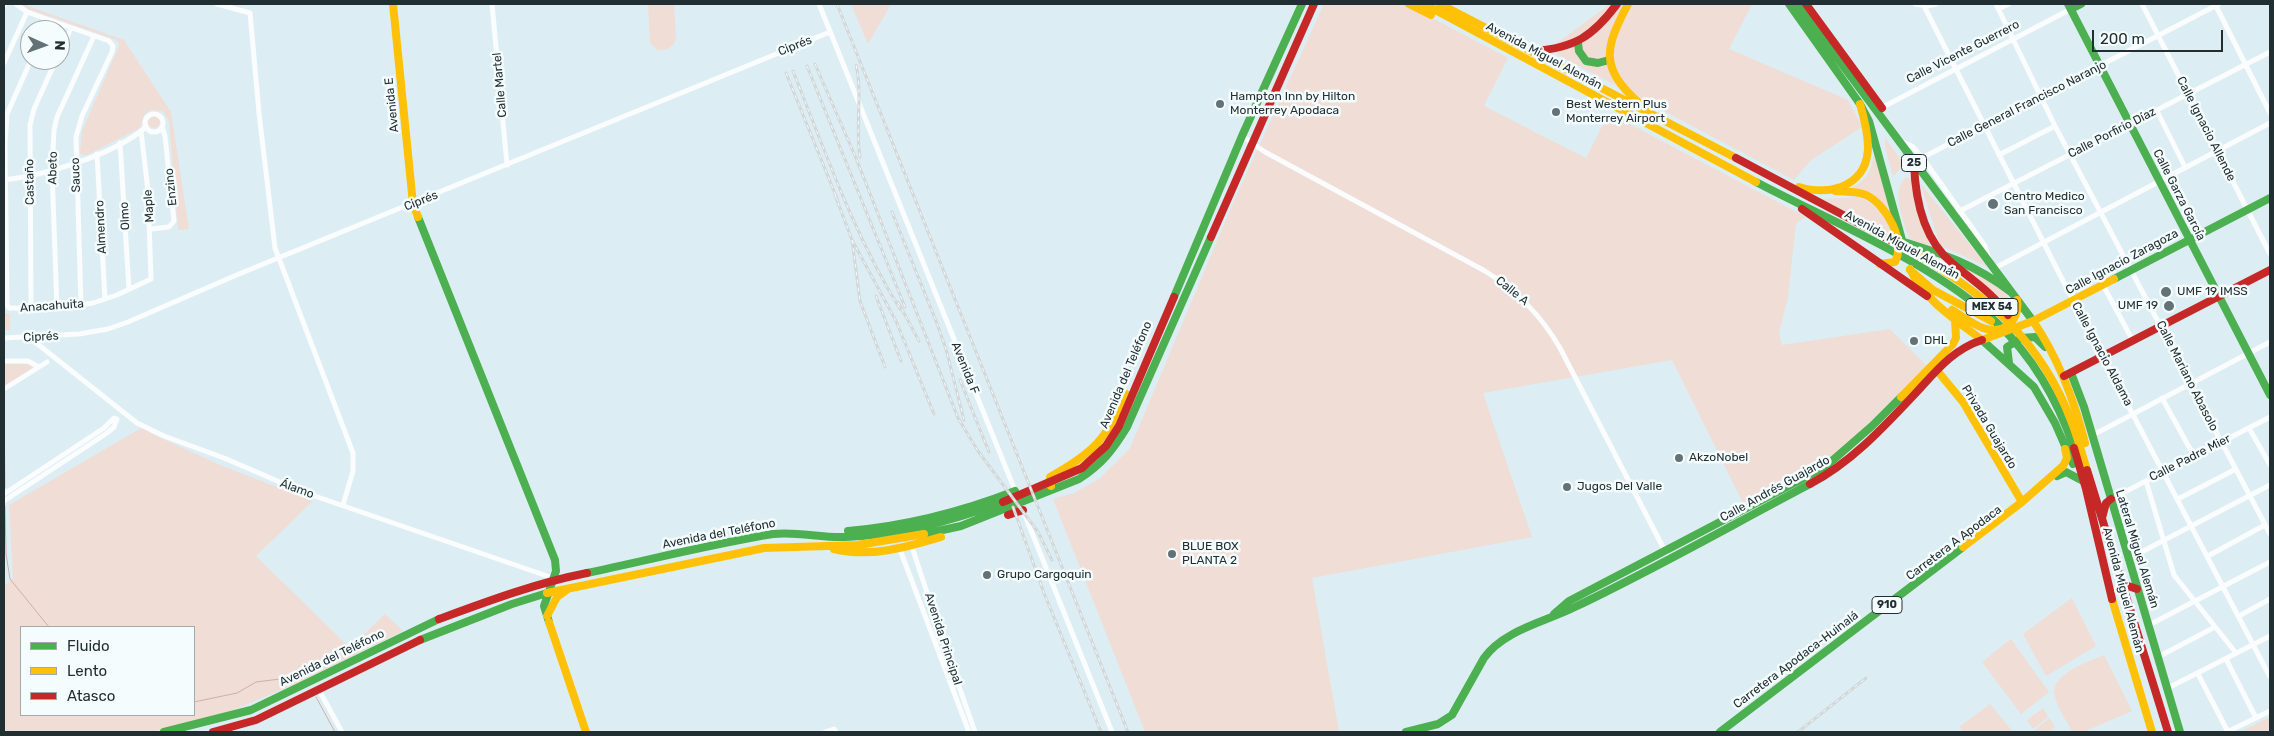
<!DOCTYPE html>
<html>
<head>
<meta charset="utf-8">
<style>
  body { margin:0 }
  #map { position:relative; width:2274px; height:736px; overflow:hidden; background:#dceef3; font-family:Rubik,sans-serif }
  canvas { display:block }
  .frame { position:absolute; inset:0; border:5px solid #222f32; pointer-events:none }
  .legend { position:absolute; left:20px; top:626px; width:175px; height:90px; box-sizing:border-box; background:#f5fcfd; border:1px solid #a1aaac; margin:0; padding:6px 9px; list-style:none; font-size:15px; color:#222f32 }
  .legend li { display:flex; align-items:center; gap:10px; height:25px }
  .legend b { width:25px; border:1px solid #a1aaac }
  .north { position:absolute; left:20px; top:20px; width:50px; height:50px; box-sizing:border-box; background:#f5fcfd; border:1px solid #a1aaac; border-radius:50%; rotate:92deg; font-size:14px; font-weight:700; line-height:20px; text-align:center; color:#222f32 }
  .north::after { content:''; display:block; margin:auto; width:18px; height:22px; background:#637276; clip-path:polygon(50% 0,100% 100%,50% 72%,0 100%) }
  .scale { position:absolute; left:2092px; top:30px; width:131px; height:22px; box-sizing:border-box; border:2px solid #222f32; border-top:0; padding-left:6px; font-size:15px; line-height:18px; white-space:nowrap; color:#222f32; -webkit-text-stroke:4px #f5fcfd; paint-order:stroke }
</style>
</head>
<body>
<div id="map">
<canvas width="2274" height="736"></canvas>
<div class="frame"></div>
<ul class="legend">
<li><b style="height:6px;background:#4caf50"></b>Fluido</li>
<li><b style="height:6px;background:#ffc107"></b>Lento</li>
<li><b style="height:6px;background:#c62828"></b>Atasco</li>
</ul>
<div class="north">N</div>
<div class="scale">200 m</div>
</div>
<script>
const ctx = document.querySelector('canvas').getContext('2d');
ctx.lineJoin = 'round';
function fill(path, color) {
  ctx.fillStyle = color;
  ctx.fill(path, 'evenodd');
}
function stroke(path, color, width, dash) {
  ctx.strokeStyle = color;
  ctx.lineWidth = width;
  ctx.lineCap = dash ? 'butt' : 'round';
  ctx.setLineDash(dash || []);
  ctx.stroke(path);
}
function drawText(font, color, halo, rows, align = 'center') {
  ctx.font = font + ' Rubik,sans-serif';
  ctx.lineWidth = 5;
  ctx.setLineDash([]);
  ctx.textBaseline = 'middle';
  ctx.strokeStyle = halo;
  ctx.fillStyle = color;
  for (const [text, x, y, turn = 0] of rows) {
    ctx.save();
    ctx.translate(x, y);
    ctx.rotate((+turn || 0) * Math.PI / 180);
    ctx.textAlign = isNaN(turn) ? turn : align;
    if (halo) ctx.strokeText(text, 0, 0);
    ctx.fillText(text, 0, 0);
    ctx.restore();
  }
}
const green = new Path2D(`
  M22,4l102,36 47,72 18,117 -11,1 -9,-109 -6,-10 -12,-1 -6,4 -5,14 -53,27 -7,-1 2,-23 37,-85 -2,-6 -89,-31z
  M648,4h26l2,35c-3,9 -10,12 -19,11l-7,-7z
  M851,4h40l-23,40z
  M1324,4h82l102,54 -24,48 102,52 23,-45 197,104 -10,6 -8,74 -9,36 3,12 108,-16 37,37 -88,86 -25,17 -71,34 -71,-143 -189,33 49,144 -220,41 27,154h-194l-92,-233 21,-6 25,-14 31,-31 103,-245z
  M1610,4h142l-23,45 119,51 14,27 -51,33 -17,20 -236,-125 -5,-9z
  M148 122a6 6 0 1 1 12 0a6 6 0 1 1-12 0Z
  M1885,138l19,26 -11,13 -8,-31z
  M1875,147l19,73 -11,-17 -35,-14c22,-9 24,-20 27,-42z
  M1905,178h5l21,68 -22,-7c-4,-15 -19,-48 -4,-61z
  M1920,183l68,84 -48,-22z
  M1857,197c19,6 30,21 35,39l-70,-37z
  M1952,259c24,11 51,24 63,49l-6,4z
  M4,263v50l6,1v16h-6z
  M4,364h25l4,4 -28,18z
  M143,427l9,7 68,31 93,36 -57,55 94,92 35,-34 18,17 -103,51 -69,29 -79,21h-148v-146l9,-8 -4,-73zM21,627h173v88h-173z
  M2072,598l24,48 -50,30 -23,-42z
  M2011,639l38,53 -28,22 -39,-52z
  M2104,655l28,56 -49,21h-11c-5,-11 -14,-23 -17,-35 -7,-23 34,-35 49,-42z
  M1990,704l23,28h-50l-4,-5z
  M2043,708l5,9 -15,12 -6,-9z
  M2270,717v15h-30z
  M2049,718l6,9 -6,5h-14l-1,-1z`);
const stream = new Path2D(`
  M4,412l1,75
  M5,506l1,48 4,25 39,48
  M316,697l19,35
  M194,702l43,-9 19,-11 48,-6`);
const street = new Path2D(`
  M16,4l11,8 82,29 4,5 -1,6 -30,64 -6,21 5,168
  M217,4l33,9 9,100 16,135 78,205v18l-10,34
  M492,4l15,161
  M819,4l197,489
  M1915,4l12,2 9,-2
  M1923,4l137,271 210,402
  M1996,4l59,122 215,408
  M2142,4l128,250
  M2215,4l55,109
  M4,6l1,-2
  M1998,9l11,-5
  M44,30l5,-10
  M60,52l11,-24
  M31,60l-24,54 -2,30 2,161 2,3h48l36,-5 24,-8 34,-16 -3,-88 -7,-60
  M4,63l23,-51
  M1881,108l190,-99
  M2157,111l28,56
  M145 123a9 9 0 1 1 18 0a9 9 0 1 1-18 0Z
  M1242,136l23,16 220,119c32,20 56,44 75,77l106,205
  M1900,141l12,5 10,11 63,89 4,13
  M120,143l9,146
  M97,154l8,145
  M1999,155l56,-29
  M1914,162l305,-158
  M4,180c42,-5 110,-25 142,-53
  M1954,214l316,-162
  M151,229l18,-2 5,-6 -9,-85 -3,-9
  M1995,268l275,-145
  M2103,285l30,56
  M57,308l-5,-137 2,-41 3,-13 37,-81
  M31,309l-1,-184 4,-16 22,-49
  M4,338l75,-4 29,-5 20,-7 111,-48 591,-242
  M30,338l107,85 27,13 60,22 79,34 250,86
  M4,361h24l11,6
  M4,389l43,-27
  M2162,398l32,58
  M2249,428l21,37
  M2093,435l177,-93
  M2146,481l28,94 62,78
  M4,494l100,-66 10,-10 3,1 -3,8 -7,6 -103,68
  M2111,499l159,-82
  M2178,499l58,-30
  M1022,508l90,224
  M911,544l31,94 33,94
  M899,547l70,185
  M2208,556l57,-31
  M2128,559l142,-74
  M2239,616l31,-17
  M2149,625l121,-63
  M2158,657l57,-30
  M2226,659l30,59
  M2198,674l30,58
  M2168,688l102,-52
  M319,690l23,42
  M825,732l9,-3 2,3
  M2227,732l43,-21`);
const fast = new Path2D(`
  M1789,4l71,100 9,17 35,126
  M1797,4l236,317
  M2068,4l202,391
  M2071,9l10,-5
  M1578,43l1,8 7,10 12,2 11,-3
  M1756,182c78,41 178,81 241,141 36,34 61,78 77,125
  M418,217l137,343 1,11 -12,35 5,16
  M1894,239c44,13 82,25 118,54
  M2114,279l156,-81
  M1174,297l68,-161 60,-132
  M1982,340l52,47 21,36 18,41
  M2009,363l-2,-16 14,-9 14,-1 10,10
  M2071,373l13,34 96,325
  M2057,476l9,-4 17,9
  M848,531c58,-5 113,-19 167,-40
  M924,534l37,-8 118,-47c23,-15 34,-29 48,-52l84,-190
  M587,573c62,-13 124,-29 186,-39 23,-3 48,4 72,3 54,-2 107,-16 158,-35
  M512,604l35,-11
  M1554,614l15,-13 256,-134 47,-41 29,-29
  M420,640l92,-36
  M164,732l87,-22 188,-91
  M1406,732l32,-8 14,-9 32,-57c20,-28 61,-36 91,-51 80,-38 157,-82 235,-123
  M1720,732l243,-185`);
const slow = new Path2D(`
  M393,4l20,200 5,13
  M1409,4l22,11
  M1424,4l332,178
  M1440,4l296,154
  M1628,4c-23,44 -29,63 11,99
  M1799,187c14,4 28,5 42,0 37,-15 28,-52 19,-83
  M1835,191c10,1 22,0 31,4 21,10 40,46 29,67l-15,2
  M1909,250c76,43 132,89 163,173 6,15 10,32 15,47
  M1910,269c15,32 45,50 72,71l51,-19 81,-42
  M1910,270l23,20 58,31
  M1952,310c10,6 20,14 31,18 20,7 37,-7 34,-28
  M2033,321c26,38 41,78 52,122
  M1935,368l28,34 59,100
  M1901,397l52,-53 3,-6 -1,-19
  M1051,486l-1,-9c43,-24 56,-37 76,-83
  M1963,547l59,-45 41,-36 4,-8 -2,-9
  M834,549c36,9 73,-2 107,-12
  M547,593l217,-45 94,-3 66,-11
  M2112,599l40,133
  M547,616l10,-19 11,-8
  M549,622l37,110`);
const jam = new Path2D(`
  M1806,4l76,104
  M1534,51c41,-3 59,-15 83,-47
  M1736,158l173,92
  M1914,162c1,36 9,77 38,101 20,17 41,30 56,52
  M1802,209l125,87
  M1211,237l103,-233
  M2064,376l206,-106
  M2074,448l12,41 26,110
  M2087,470l81,262
  M1810,484c40,-21 71,-54 102,-87 22,-23 39,-47 70,-57
  M1003,502l79,-34 24,-22 13,-20 55,-129
  M1008,515l15,-5
  M2102,518l4,-15 5,-4
  M2122,584l15,5
  M439,619c49,-18 97,-36 148,-46
  M213,732l43,-12 164,-80`);
const rail = new Path2D(`
  M837,4l291,728
  M815,64l41,94 102,260 20,33 60,81 14,28
  M856,65c7,30 -1,61 4,92
  M807,66l98,241
  M793,71c32,80 61,164 107,238
  M786,73l52,128
  M835,195l17,45 8,61 25,66
  M892,212l44,109 10,28 18,71
  M852,240l44,81 38,93
  M876,296l25,65
  M898,302l21,39
  M960,380l29,72
  M1013,507l31,86 57,139
  M1798,732l68,-54`);
const markers = [
  [1220,104,5,"#637276"],
  [1556,112,5,"#637276"],
  [1993,204,6,"#637276"],
  [2166,292,6,"#637276"],
  [2169,306,6,"#637276"],
  [1914,341,5,"#637276"],
  [1679,458,5,"#637276"],
  [1567,487,5,"#637276"],
  [1172,554,5,"#637276"],
  [987,575,5,"#637276"]
];
const shields = [
  [1914,163,25],
  [1992,307,52],
  [1887,605,30]
];
const shieldNames = [
  ["25",1914,163],
  ["MEX 54",1992,307],
  ["910",1887,605]
];
const streetNames = [
  ["Ciprés",795,46,-22],
  ["Calle Vicente Guerrero",1963,52,-27],
  ["Avenida Miguel Alemán",1544,56,28],
  ["Calle Martel",500,85,-95],
  ["Calle General Francisco Naranjo",2027,104,-27],
  ["Avenida E",392,105,-96],
  ["Calle Ignacio Allende",2206,129,63],
  ["Calle Porfirio Díaz",2112,133,-27],
  ["Abeto",53,168,-89],
  ["Sauco",76,175,-92],
  ["Castaño",30,182,-91],
  ["Enzino",171,187,-96],
  ["Calle Garza García",2179,195,63],
  ["Ciprés",421,201,-22],
  ["Maple",149,206,-94],
  ["Olmo",125,216,-93],
  ["Almendro",101,227,-93],
  ["Avenida Miguel Alemán",1902,245,29],
  ["Calle Ignacio Zaragoza",2122,262,-28],
  ["Calle A",1512,291,39],
  ["Anacahuita",52,306,-4],
  ["Ciprés",41,337,-3],
  ["Calle Ignacio Aldama",2102,354,62],
  ["Avenida F",965,368,68],
  ["Avenida del Teléfono",1126,375,-67],
  ["Calle Mariano Abasolo",2187,376,63],
  ["Privada Guajardo",1989,427,59],
  ["Calle Padre Mier",2190,458,-27],
  ["Álamo",297,489,20],
  ["Calle Andrés Guajardo",1775,489,-29],
  ["Avenida del Teléfono",719,534,-11],
  ["Carretera A Apodaca",1954,543,-37],
  ["Lateral Miguel Alemán",2137,549,73],
  ["Avenida Miguel Alemán",2123,590,75],
  ["Avenida Principal",943,639,72],
  ["Avenida del Teléfono",332,658,-26],
  ["Carretera Apodaca-Huinalá",1796,660,-37]
];
const poiNames = [
  ["Hampton Inn by Hilton",1230,97],
  ["Monterrey Apodaca",1230,111],
  ["Best Western Plus",1566,105],
  ["Monterrey Airport",1566,119],
  ["Centro Medico",2004,197],
  ["San Francisco",2004,211],
  ["UMF 19 IMSS",2177,292],
  ["UMF 19",2158,306,"right"],
  ["DHL",1924,341],
  ["AkzoNobel",1689,458],
  ["Jugos Del Valle",1577,487],
  ["BLUE BOX",1182,547],
  ["PLANTA 2",1182,561],
  ["Grupo Cargoquin",997,575]
];
fill(green, '#efddd6');
stroke(stream, '#ceb0a6', 1);
stroke(street, '#fafcfd', 5);
stroke(fast, '#4caf50', 8);
stroke(slow, '#ffc107', 8);
stroke(jam, '#c62828', 8);
stroke(rail, '#d2d7d9', 3);
stroke(rail, '#f5fcfd', 1, [4]);
for (const [x, y, r, color] of markers) {
  const dot = new Path2D();
  dot.arc(x, y, r, 0, 2 * Math.PI);
  ctx.fillStyle = color;
  ctx.fill(dot);
  stroke(dot, '#f5fcfd', 2);
}
for (const [x, y, w] of shields) {
  const box = new Path2D();
  box.roundRect(x - w / 2, y - 8.5, w, 17, 4);
  ctx.fillStyle = '#f5fcfd';
  ctx.fill(box);
  stroke(box, '#222f32', 1);
}
drawText('bold 11px', '#222f32', null, shieldNames);
drawText('12px', '#222f32', '#f5fcfd', streetNames);
drawText('12px', '#222f32', '#f5fcfd', poiNames, 'left');
</script>
</body>
</html>
